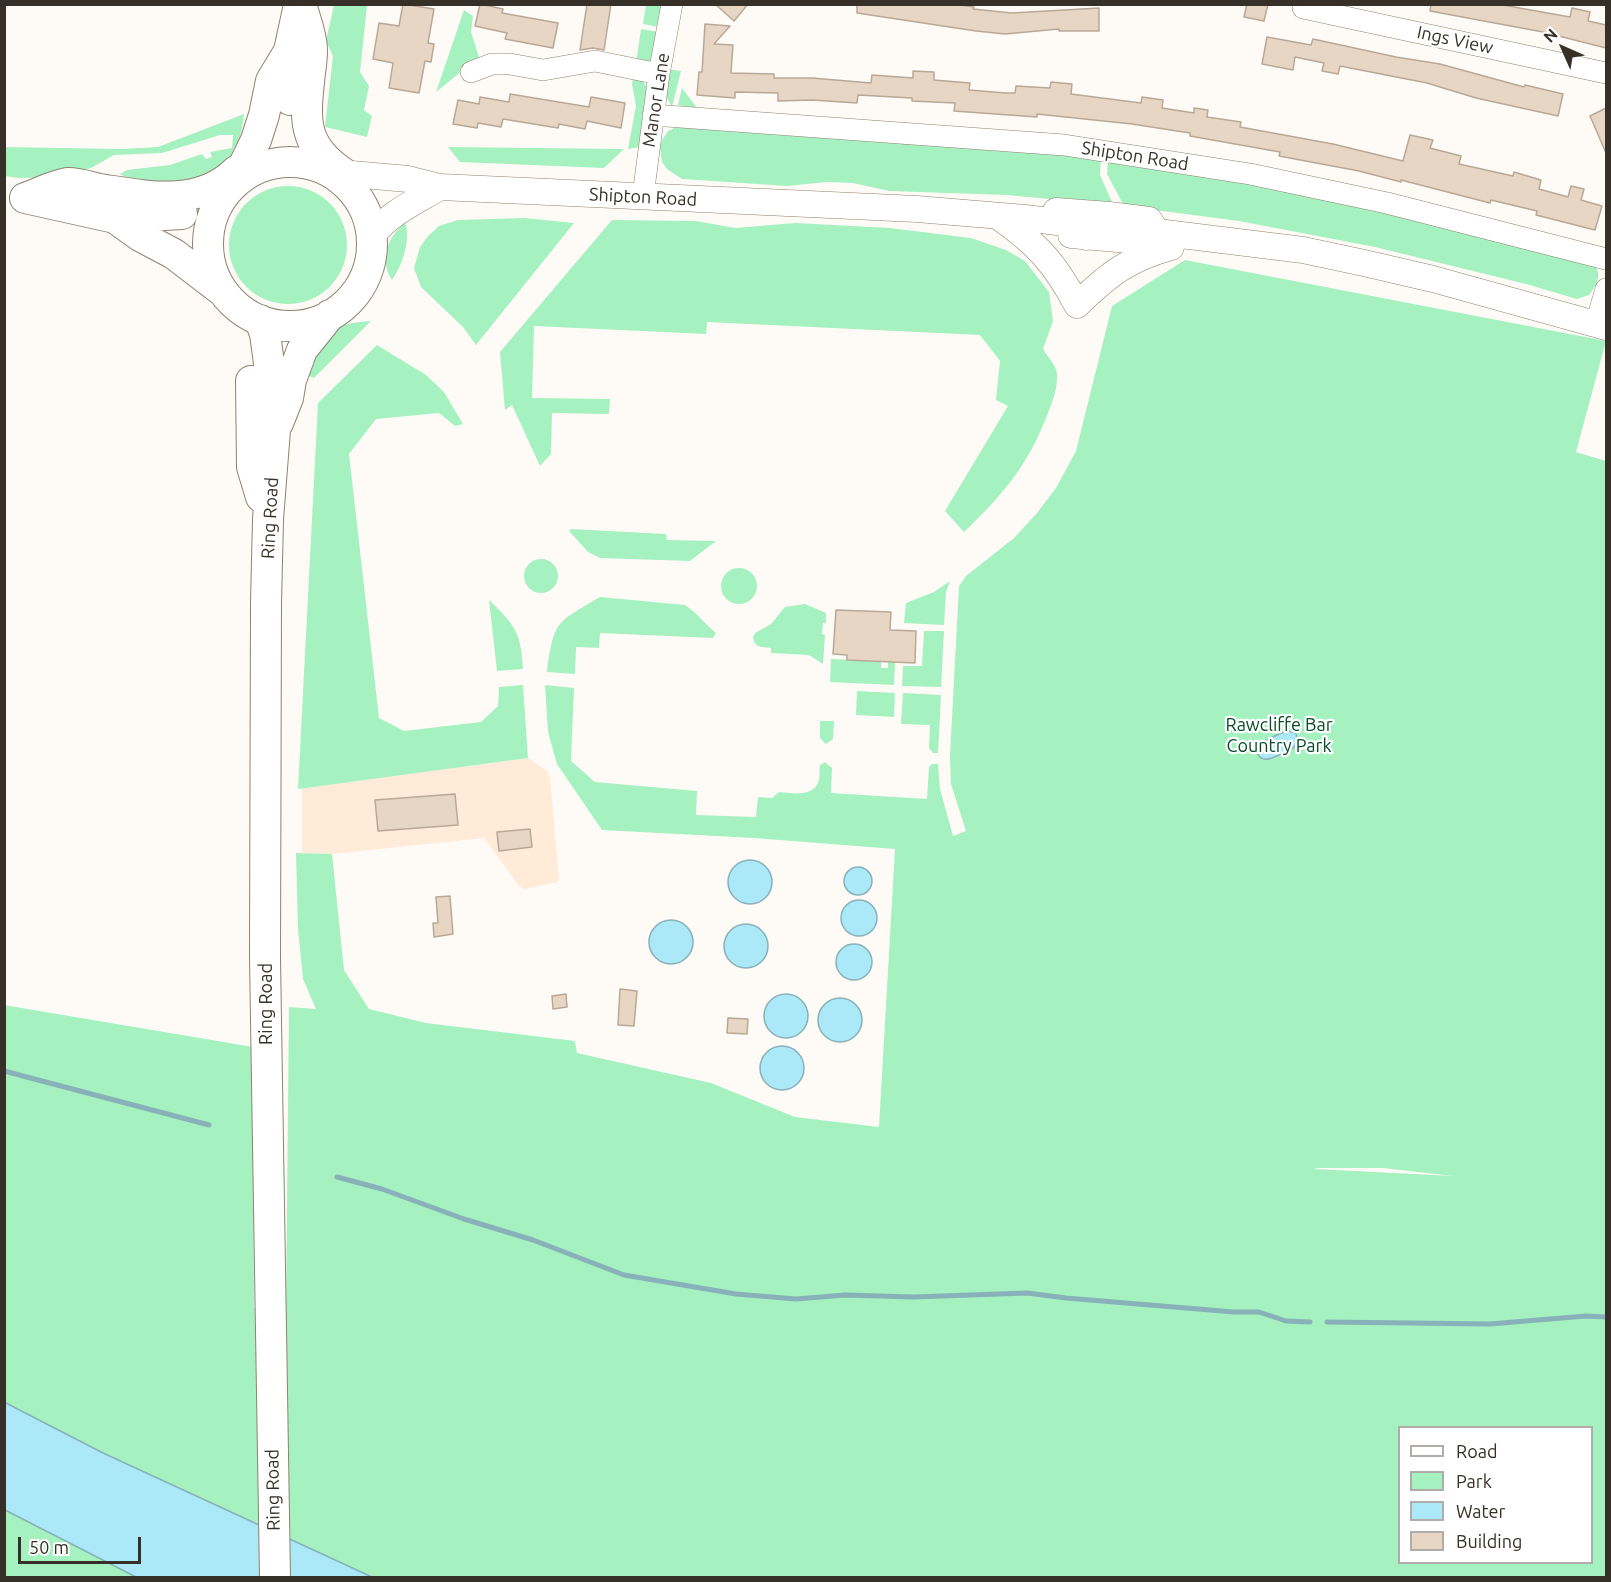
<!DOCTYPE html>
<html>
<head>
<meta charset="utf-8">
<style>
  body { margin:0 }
  #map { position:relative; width:1611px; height:1582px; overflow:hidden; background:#fefbf7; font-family:Ubuntu,sans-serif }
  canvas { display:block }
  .frame { position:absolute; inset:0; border:6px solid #373029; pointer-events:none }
  .legend { position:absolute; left:1398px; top:1426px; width:195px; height:138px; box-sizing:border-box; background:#fff; border:2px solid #afaca9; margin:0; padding:8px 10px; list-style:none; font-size:18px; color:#373029 }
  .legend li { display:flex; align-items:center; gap:12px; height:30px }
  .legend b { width:30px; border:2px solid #afaca9 }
  .north { position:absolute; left:1533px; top:18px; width:60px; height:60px; -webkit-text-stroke:4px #fff; paint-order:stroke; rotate:315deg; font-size:16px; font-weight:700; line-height:24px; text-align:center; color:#373029 }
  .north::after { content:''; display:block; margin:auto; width:21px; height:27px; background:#373029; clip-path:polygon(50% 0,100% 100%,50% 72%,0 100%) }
  .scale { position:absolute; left:18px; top:1537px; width:123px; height:27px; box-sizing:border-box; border:3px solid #373029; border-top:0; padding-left:8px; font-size:18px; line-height:21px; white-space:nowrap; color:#373029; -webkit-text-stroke:4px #fff; paint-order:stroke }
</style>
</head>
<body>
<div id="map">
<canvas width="1611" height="1582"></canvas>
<div class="frame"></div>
<ul class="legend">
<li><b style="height:8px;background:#fff"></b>Road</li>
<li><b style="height:16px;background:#a5f1c0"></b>Park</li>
<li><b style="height:16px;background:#abe8f8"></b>Water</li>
<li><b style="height:16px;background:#e8d6c4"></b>Building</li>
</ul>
<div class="north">N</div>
<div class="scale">50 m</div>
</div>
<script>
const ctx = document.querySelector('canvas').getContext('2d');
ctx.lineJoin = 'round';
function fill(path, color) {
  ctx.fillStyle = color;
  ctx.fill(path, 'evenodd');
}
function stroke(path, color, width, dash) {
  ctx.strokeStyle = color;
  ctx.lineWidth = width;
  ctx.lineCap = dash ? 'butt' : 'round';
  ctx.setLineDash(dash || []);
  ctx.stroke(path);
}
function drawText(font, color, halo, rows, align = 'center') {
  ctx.font = font + ' Ubuntu,sans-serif';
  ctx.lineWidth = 4.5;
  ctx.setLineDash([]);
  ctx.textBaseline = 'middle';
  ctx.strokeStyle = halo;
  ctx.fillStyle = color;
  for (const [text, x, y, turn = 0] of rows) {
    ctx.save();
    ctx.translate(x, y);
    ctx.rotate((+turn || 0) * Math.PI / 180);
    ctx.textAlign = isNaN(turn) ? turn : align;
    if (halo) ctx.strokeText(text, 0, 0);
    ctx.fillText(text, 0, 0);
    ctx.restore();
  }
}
const built = new Path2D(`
  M528,758l19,13 3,6 9,102 -2,3 -33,7 -5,-3 -35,-48 -152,16 -30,-1v-65z`);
const green = new Path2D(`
  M334,5h33l-7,67 9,14 -5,24 8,6 -5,21 -42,-10 8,-71 -7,-15z
  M646,5h17l-4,22 -16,-3z
  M464,10l9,6 -2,16 8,25 -43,35z
  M641,29l18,3 -8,28 -3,3 -12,1z
  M667,69l14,2 -9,36 -8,-14z
  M633,77l10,4 5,9 -8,57 -12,2 8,-43 -4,-22z
  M682,88l15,20 -19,-3z
  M244,114c-1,8 -2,17 -5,25 -3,7 -7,10 -8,18l-16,14 -30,14 -56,-6 -9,-5 7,-4 43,-5 32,-11 4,5 6,-2 -2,-5 22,-4 1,-13h-13l-58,18 -48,2 -23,13 -30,9 -43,1 -13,-2 -1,-29 118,2 36,-2z
  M674,125l427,32 -1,18 12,27v3l-105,-10 -118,-4 -36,-8 -26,-1 -40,4 -105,-7 -15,-10 -5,-7 -2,-15 2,-7 6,-9 5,-2z
  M448,147l176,2 -20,19 -144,-6z
  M1108,158l141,23 134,31 212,54c7,9 1,21 -6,29l-12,4 -51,-15 -151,-37 -136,-26 -115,-15 -17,-32z
  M229 245a59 59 0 1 1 118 0a59 59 0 1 1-118 0Z
  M525,218l49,5 -98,122 -13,-18 -42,-40 -7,-19 6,-21 8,-11 11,-10 19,-6z
  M612,220l84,1 39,7 60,-5 95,5 81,10 35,12 19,11 24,31 4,29 -10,28c4,7 13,16 14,24 1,13 -4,28 -9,40 -19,51 -45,82 -84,119l-19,-21 63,-105 -12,-6 4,-39 -20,-26 -273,-13 -1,12 -172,-8 -2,72 78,1 -1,15 -57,-1 -1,41 -11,12 -28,-61 -7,5 -5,-58z
  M405,222c6,18 -2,42 -13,58 -14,-22 -4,-42 13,-58z
  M1185,260l421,81 -30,111 30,9v1116l-1234,1 -269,-125 -98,-51 -1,-397 249,42 1,261 32,-2 3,-299 27,2 -13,-30 -5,-50 -2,-76 36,1 12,116 25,39 57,14 149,18 2,12 134,30 84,34 84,10 16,-278 -141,-11 -152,-8 -45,-66 -9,-32 -3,-47 29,3 -3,73 24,21 102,9 -1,24 60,2 2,-20 14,1 7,-6c13,1 35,6 40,-12 1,-5 0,-10 1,-15l5,-3 7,6 -1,25 96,6 2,-32 3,-3h6l2,25 13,47 13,-5 -15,-47 -1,-29 9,-169 7,-10 48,-38 23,-25 19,-25 20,-37 36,-145zM1316,1168h67l70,8 -138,-7zM1400,1428h192v134h-192z
  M371,321l-57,57 -8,-3c4,-17 19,-42 36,-49 9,-4 19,-4 29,-5z
  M377,345l49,30 18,17 19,32 -8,2 -16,-13 -63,6 -27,35 30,264 25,13 77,-9 17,-16 1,-19 24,-2 5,73 -230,31 20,-386z
  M570,529l96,5 1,6 49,1 -26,20 -90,-3 -12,-6 -18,-20z
  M524 576a17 17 0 1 1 34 0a17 17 0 1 1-34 0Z
  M721 586a18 18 0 1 1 36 0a18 18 0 1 1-36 0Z
  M950,581l-4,11 -2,33 -40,-2 2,-20 28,-11z
  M600,597l85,8c12,8 20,19 31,28l-3,5 -113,-5 -1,15 -23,-1 -1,27 -28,-2c7,-52 9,-49 53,-75z
  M489,600c26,25 32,32 34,69l-26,2z
  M805,604l21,9v10h-3l-1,11 3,1 -2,29 -14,-9 -38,-2v-5c-8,-1 -17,0 -18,-11l2,-4 16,-9 14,-17z
  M924,631h20l-3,56 -39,-1 1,-20h19z
  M831,659l50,2v7h7v-6h7l-1,23 -64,-3z
  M857,691l38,2 -1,24 -38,-2z
  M903,693l38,2 -3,58h-5l-4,-5 1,-23 -29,-1z
  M820,721h14l-1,18 -7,5 -6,-6z
  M5,1510l131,67h-131z`);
const water = new Path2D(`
  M1288,731l8,2c1,4 2,10 -2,14 -2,3 -9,5 -13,7 -12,6 -21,10 -26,-6 7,-6 24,-15 33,-17z
  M728 882a22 22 0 1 1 44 0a22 22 0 1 1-44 0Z
  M844 881a14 14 0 1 1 28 0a14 14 0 1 1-28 0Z
  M841 918a18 18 0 1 1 36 0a18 18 0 1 1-36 0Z
  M649 942a22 22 0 1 1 44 0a22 22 0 1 1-44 0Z
  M724 946a22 22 0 1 1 44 0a22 22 0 1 1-44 0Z
  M836 962a18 18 0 1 1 36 0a18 18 0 1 1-36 0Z
  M764 1016a22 22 0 1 1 44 0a22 22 0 1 1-44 0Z
  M818 1020a22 22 0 1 1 44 0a22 22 0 1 1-44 0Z
  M760 1068a22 22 0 1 1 44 0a22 22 0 1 1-44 0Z
  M4,1402l99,51 269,124h-236l-131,-67z`);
const stream = new Path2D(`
  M4,1071l205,54
  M337,1177l45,12 82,30 69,21 91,35 112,19 60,5 49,-4 69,2 113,-4 39,5 168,14h25l27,9 24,1
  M1327,1322l163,2 96,-8 20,1`);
const building = new Path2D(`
  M403,4l31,5 -6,34 6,1 -3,18 -6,-1 -6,32 -30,-5 4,-25 -20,-4 6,-36 20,3z
  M480,4l23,5 -1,4 56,10 -5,25 -48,-9 2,-6 -32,-7z
  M587,4h24l-7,46 -11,-2 -13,2z
  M715,4h33l-14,17z
  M857,4h97l20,3 -1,2 39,4 87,-5v23h-40v-2l-54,5 -29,-3 -119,-18z
  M1247,4h21l-4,17 -20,-4z
  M1431,4h66l73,13 2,-9 18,4 -2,9 18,4v23l-63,-16 -113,-21z
  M705,24l25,2 -16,18 19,1 -2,28 43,1v4h38l59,5 1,-8 41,3v-7l21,1v8l36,3 -1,7 37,3h9l1,-7 34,2 1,-6 21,2 -1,10 70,9 1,-6 21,3 -1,8 32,5v-5l14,2 -1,7 34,5 -1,5 93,17 70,17 7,-26 23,5 -3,8 31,8 -2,8 54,12 1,-4 27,8 -2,9 29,8 3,-11 13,3 -3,11 21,6 -7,24 -59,-15 1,-4 -46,-11 -1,3 -89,-23v2l-42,-11 -80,-15 1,-4 -90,-16v-3l-58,-9 -95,-10v3l-83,-6 1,-8 -43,-2v-3l-54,-3 -1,8 -45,-3 -34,1v-8l-43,-1v6l-38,-3 2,-23h3z
  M1267,37l44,8 2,-6 83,18 44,7 84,23 1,-2 38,9 -5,22 -82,-18 -49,-15 -87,-17 -2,8 -16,-3 2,-8 -29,-6 -2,13 -31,-6z
  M510,94l79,13 2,-10 34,6 -4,25 -34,-7 -2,8 -26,-5 -1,4 -55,-9 -2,8 -23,-4 -1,5 -24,-4 5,-24 21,4 1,-7 29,5z
  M1606,108v45l-16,-37z
  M836,610l55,2 -1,18 26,1 -1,32 -68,-3v-5l-14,-1z
  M455,794l3,31 -80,6 -3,-31z
  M530,829l2,18 -33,4 -2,-19z
  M450,896l3,38 -19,3 -1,-14h5l-2,-26z
  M620,989l17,2 -3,35 -16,-1z
  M566,994l1,13 -14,2 -1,-13z
  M728,1018l20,1 -1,15 -20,-1z`);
const minor = new Path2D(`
  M1303,8l303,65
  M471,72l21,-8h18l33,6 52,-9 64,13
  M653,115l411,30 186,29 137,29 219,56
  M643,196l16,-122 13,-70
  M1596,323l10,-34`);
const major = new Path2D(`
  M329,172l79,7 32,8 477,22 108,9 48,6 5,2 8,11
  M1056,211l53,4 40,5 8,12
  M999,217c38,27 56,46 78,88 32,-31 51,-46 94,-58
  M1071,235l58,5h17l11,-8 146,18 61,13 69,16 173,48
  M371,237c18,-24 44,-35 69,-50`);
const highway = new Path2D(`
  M301,4c4,15 11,31 11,46 0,8 -1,16 -2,23 -5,45 -9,71 32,99
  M290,100l2,-16 -3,-33 10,-46
  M208 244a82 82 0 1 1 164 0a82 82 0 1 1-164 0Z
  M235,183l21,-43 8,-25 7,-34 18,-30
  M25,198c12,-4 31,-14 44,-15 9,0 22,4 31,6 46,7 99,19 136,-18
  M25,198l90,20 67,-4
  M115,218l25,18 34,18 47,36
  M260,320l5,14 4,29v39l6,28 -7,89 -2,84 -1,355 10,620
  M251,381l1,86 9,30
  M278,423l10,-25 3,-18 11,-30 28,-35`);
const streetNames = [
  ["Ings View",1455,40,12],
  ["Manor Lane",656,100,-81],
  ["Shipton Road",1135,156,9],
  ["Shipton Road",643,197,3],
  ["Ring Road",270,518,-87],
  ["Ring Road",266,1004,-90],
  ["Ring Road",273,1490,-91]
];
const parkNames = [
  ["Rawcliffe Bar",1279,725],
  ["Country Park",1279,746]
];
fill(built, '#ffebd8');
fill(green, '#a5f1c0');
fill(water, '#abe8f8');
stroke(water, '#88b1ba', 1.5);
stroke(stream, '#88b1ba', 5);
fill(building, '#e8d6c4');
stroke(building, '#b9a896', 1.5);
stroke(minor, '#918170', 22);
stroke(major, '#918170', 27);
stroke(highway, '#918170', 32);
stroke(minor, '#fff', 21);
stroke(major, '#fff', 26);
stroke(highway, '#fff', 30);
drawText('18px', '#373029', '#fff', streetNames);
drawText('18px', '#084a29', '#fff', parkNames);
</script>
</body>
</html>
